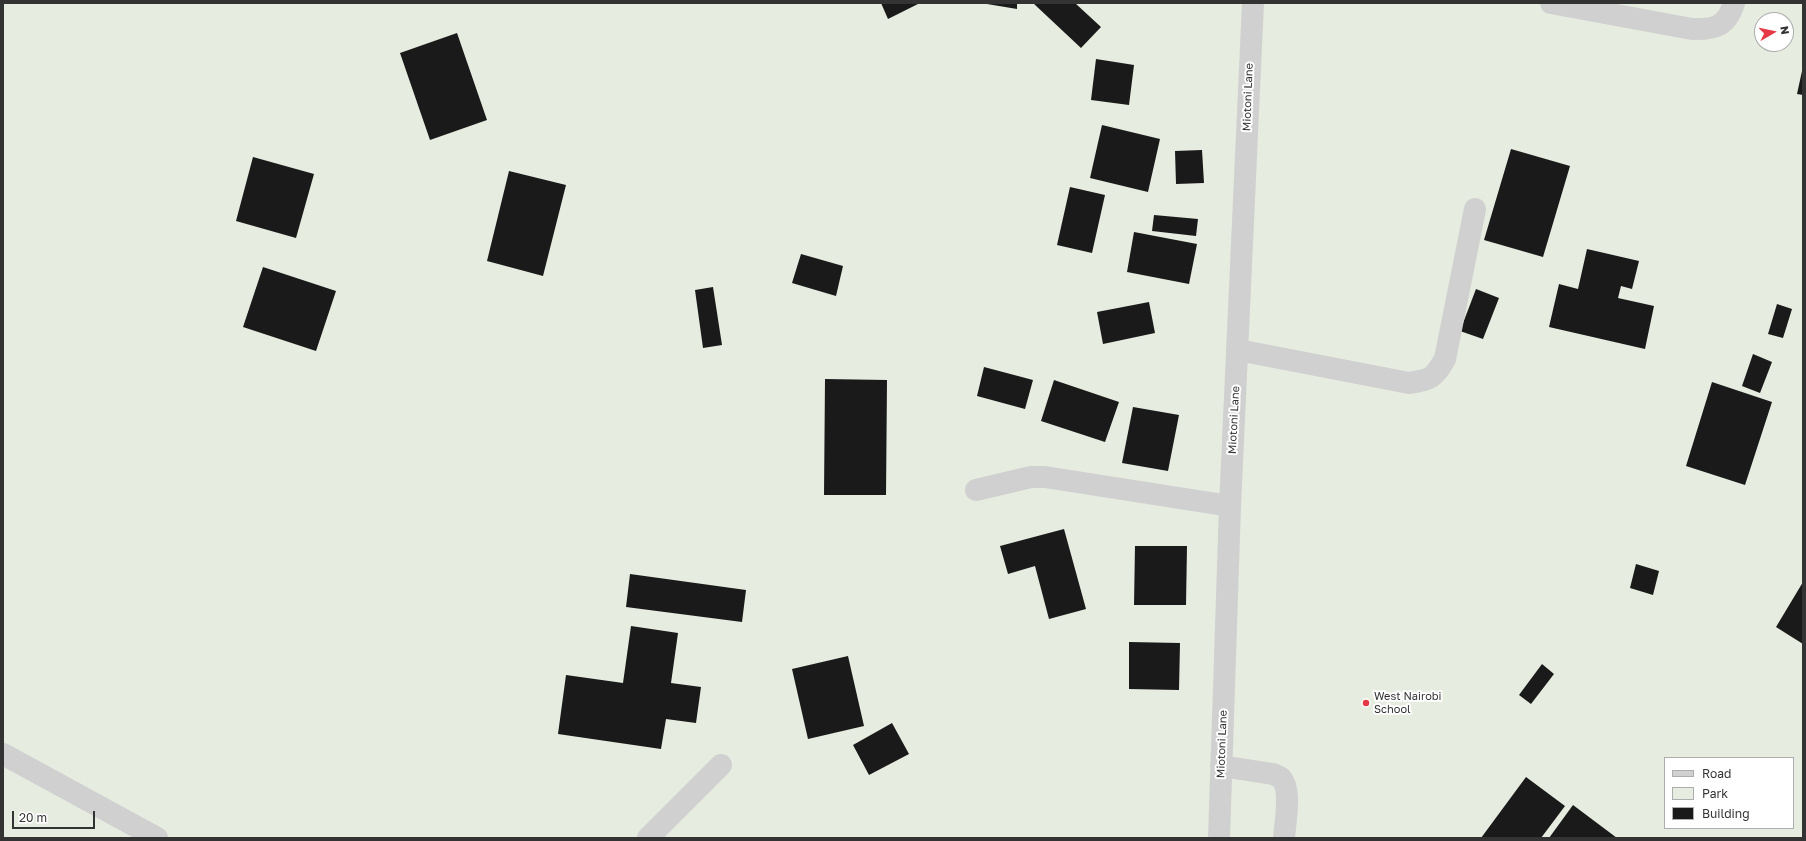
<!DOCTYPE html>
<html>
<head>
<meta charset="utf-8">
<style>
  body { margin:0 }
  #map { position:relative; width:1806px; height:841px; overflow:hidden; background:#fff; font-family:"Golos Text",sans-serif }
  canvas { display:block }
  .frame { position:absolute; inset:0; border:4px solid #333; pointer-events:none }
  .legend { position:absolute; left:1664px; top:757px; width:130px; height:72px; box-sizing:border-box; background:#fff; border:1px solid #adadad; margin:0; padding:5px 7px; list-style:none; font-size:12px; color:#333 }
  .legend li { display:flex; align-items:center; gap:8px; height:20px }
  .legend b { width:20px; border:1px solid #adadad }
  .north { position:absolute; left:1754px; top:12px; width:40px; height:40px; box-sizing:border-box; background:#fff; border:1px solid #adadad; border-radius:50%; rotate:81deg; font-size:11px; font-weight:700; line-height:16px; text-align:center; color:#333 }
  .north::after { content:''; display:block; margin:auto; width:14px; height:18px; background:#e63946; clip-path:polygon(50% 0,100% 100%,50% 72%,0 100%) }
  .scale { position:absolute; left:12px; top:811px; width:83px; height:18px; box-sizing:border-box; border:2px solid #333; border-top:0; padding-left:5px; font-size:12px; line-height:14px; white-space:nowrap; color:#333; -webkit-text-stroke:3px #fff; paint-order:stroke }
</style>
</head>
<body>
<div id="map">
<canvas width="1806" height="841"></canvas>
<div class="frame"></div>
<ul class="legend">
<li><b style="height:5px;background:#d0d0d0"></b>Road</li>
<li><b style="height:11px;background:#e6ecdf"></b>Park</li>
<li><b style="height:11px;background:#1a1a1a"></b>Building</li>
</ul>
<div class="north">N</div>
<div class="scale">20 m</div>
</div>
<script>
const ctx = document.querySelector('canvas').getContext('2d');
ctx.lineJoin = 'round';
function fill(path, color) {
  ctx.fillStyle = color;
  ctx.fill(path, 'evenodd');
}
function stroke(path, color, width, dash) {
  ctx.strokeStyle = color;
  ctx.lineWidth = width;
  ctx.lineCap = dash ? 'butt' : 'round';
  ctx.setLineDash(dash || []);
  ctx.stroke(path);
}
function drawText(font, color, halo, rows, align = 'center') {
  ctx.font = font + ' "Golos Text",sans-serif';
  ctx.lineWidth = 4;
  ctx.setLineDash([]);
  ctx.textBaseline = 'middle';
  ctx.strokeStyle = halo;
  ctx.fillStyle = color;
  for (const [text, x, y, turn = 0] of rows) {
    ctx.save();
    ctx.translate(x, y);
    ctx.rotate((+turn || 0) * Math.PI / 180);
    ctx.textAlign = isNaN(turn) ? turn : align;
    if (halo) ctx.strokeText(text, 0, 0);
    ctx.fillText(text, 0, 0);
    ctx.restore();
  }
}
const green = new Path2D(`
  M3,3h1800v835h-1800zM1762,20h24v24h-24zM1665,758h128v70h-128z`);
const building = new Path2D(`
  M881,3h39l-32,16z
  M981,3h36v6z
  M1033,3h42l26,24 -20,21z
  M457,33l30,87 -57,20 -30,-87z
  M1096,59l38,6 -5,40 -38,-5z
  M1802,71h1v24l-6,-1z
  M1102,125l58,14 -12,53 -58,-14z
  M1511,149l59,17 -27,91 -59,-17z
  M1202,150l2,33 -28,1 -1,-33z
  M253,157l61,17 -18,64 -60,-17z
  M509,171l57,14 -23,91 -56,-15z
  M1070,187l35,8 -13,58 -35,-8z
  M1154,215l44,4 -2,17 -44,-5z
  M1134,232l63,12 -8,40 -62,-12z
  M1587,249l52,12 -7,28 -11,-3 -3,12 36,8 -9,43 -96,-22 10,-43 19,5z
  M801,254l42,12 -7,30 -44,-13z
  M263,267l73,24 -20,60 -73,-24z
  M713,287l9,58 -19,3 -8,-58z
  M1476,289l23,9 -16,41 -23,-8z
  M1149,302l6,31 -52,11 -6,-32z
  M1777,304l15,5 -9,29 -15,-4z
  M1753,354l19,8 -12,31 -18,-7z
  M984,367l49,13 -8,29 -48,-13z
  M825,379l62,1 -1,115h-62z
  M1054,380l65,22 -14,40 -64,-21z
  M1712,382l60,20 -27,83 -59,-19z
  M1133,407l46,8 -11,56 -46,-8z
  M1064,529l22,80 -37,10 -14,-53 -27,8 -8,-28z
  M1135,546h52l-1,59h-52z
  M1636,564l23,7 -6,24 -23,-7z
  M630,574l116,16 -4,32 -116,-15z
  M1803,582v62l-27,-17z
  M631,626l47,7 -7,50 30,4 -5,36 -30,-4 -5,30 -103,-15 8,-59 57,8z
  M1129,642l51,1 -1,47 -50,-1z
  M848,656l16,70 -56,13 -16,-70z
  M1542,664l12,10 -23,30 -12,-9z
  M892,723l17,31 -40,21 -16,-30z
  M1526,777l39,29 -24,32h-60z
  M1573,805l44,33h-68z`);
const minor = new Path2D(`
  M1551,3l141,26c23,1 35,-3 42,-26
  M1238,350l171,33c23,-4 24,-4 36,-24l30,-150
  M976,490l55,-13h14l185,29
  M3,754l154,84
  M1221,766l52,8c3,2 6,2 8,4 11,11 4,45 3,60
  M648,838l73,-73
  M1219,838l11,-332 23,-503`);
const markers = [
  [1366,703,4,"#e63946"]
];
const streetNames = [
  ["Miotoni Lane",1248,97,-88],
  ["Miotoni Lane",1234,420,-87],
  ["Miotoni Lane",1222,744,-88]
];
const poiNames = [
  ["West Nairobi",1374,697],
  ["School",1374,710]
];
fill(green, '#e6ecdf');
fill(building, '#1a1a1a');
stroke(minor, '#d0d0d0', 22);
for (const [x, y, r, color] of markers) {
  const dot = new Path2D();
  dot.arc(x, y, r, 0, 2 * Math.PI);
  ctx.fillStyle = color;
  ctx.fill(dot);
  stroke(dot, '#fff', 1.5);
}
drawText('11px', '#333', '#fff', streetNames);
drawText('11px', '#333', '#fff', poiNames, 'left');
</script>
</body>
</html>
